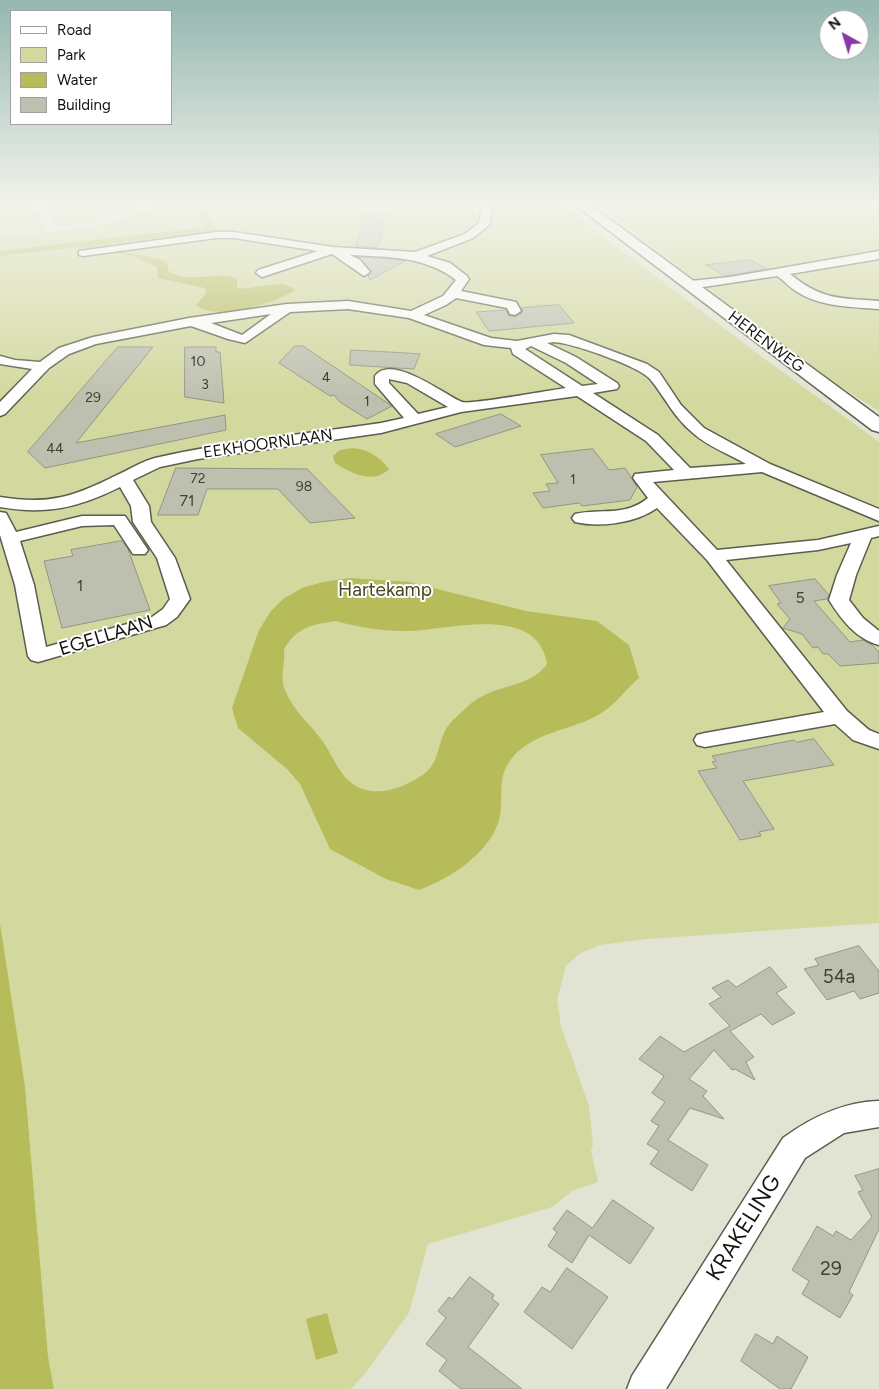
<!DOCTYPE html>
<html>
<head>
<meta charset="utf-8">
<style>
  body { margin:0 }
  #map { position:relative; width:879px; height:1389px; overflow:hidden; background:#e2e4d3; font-family:Figtree,sans-serif }
  canvas { display:block }
  .legend { position:absolute; left:10px; top:10px; width:162px; height:115px; box-sizing:border-box; background:#fff; border:1px solid #a1a19f; margin:0; padding:6px 9px; list-style:none; font-size:15px; color:#14150f }
  .legend li { display:flex; align-items:center; gap:10px; height:25px }
  .legend b { width:25px; border:1px solid #a1a19f }
  .north { position:absolute; left:819px; top:10px; width:50px; height:50px; box-sizing:border-box; background:#fff; border:1px solid #a1a19f; border-radius:50%; rotate:321deg; font-size:14px; font-weight:700; line-height:20px; text-align:center; color:#14150f }
  .north::after { content:''; display:block; margin:auto; width:18px; height:22px; background:#8838a7; clip-path:polygon(50% 0,100% 100%,50% 72%,0 100%) }
</style>
</head>
<body>
<div id="map">
<canvas width="879" height="1389"></canvas>
<ul class="legend">
<li><b style="height:6px;background:#fff"></b>Road</li>
<li><b style="height:14px;background:#d3d89e"></b>Park</li>
<li><b style="height:14px;background:#b7bc5b"></b>Water</li>
<li><b style="height:14px;background:#bec0af"></b>Building</li>
</ul>
<div class="north">N</div>
</div>
<script>
const ctx = document.querySelector('canvas').getContext('2d');
ctx.lineJoin = 'round';
function fill(path, color) {
  ctx.fillStyle = color;
  ctx.fill(path, 'evenodd');
}
function stroke(path, color, width, dash) {
  ctx.strokeStyle = color;
  ctx.lineWidth = width;
  ctx.lineCap = dash ? 'butt' : 'round';
  ctx.setLineDash(dash || []);
  ctx.stroke(path);
}
function drawText(font, color, halo, rows, align = 'center') {
  ctx.font = font + ' Figtree,sans-serif';
  ctx.lineWidth = 4;
  ctx.setLineDash([]);
  ctx.textBaseline = 'middle';
  ctx.strokeStyle = halo;
  ctx.fillStyle = color;
  for (const [text, x, y, turn = 0] of rows) {
    ctx.save();
    ctx.translate(x, y);
    ctx.rotate((+turn || 0) * Math.PI / 180);
    ctx.textAlign = isNaN(turn) ? turn : align;
    if (halo) ctx.strokeText(text, 0, 0);
    ctx.fillText(text, 0, 0);
    ctx.restore();
  }
}
const green = new Path2D(`
  M0,204h35l11,25 -46,2z
  M45,204h97l-16,11 -70,13z
  M151,204h41l13,23 -205,24v-17c35,-1 129,-4 151,-30z
  M200,204h361l201,153 117,85v481l-232,16 -47,6 -21,9 -13,12 -9,34 4,26 28,80 4,38 -2,7 7,31 -26,9 -20,16 -124,37 -19,69 -42,58 -16,18h-297l-6,-33 -23,-270 -25,-163v-667l212,-25z
  M596,204h283v207l-63,-40z`);
const water = new Path2D(`
  M192,204h9l16,27 -125,15 71,14 4,3 2,9c23,13 51,-3 68,7v9c17,3 45,-11 58,2 -18,13 -82,32 -99,15l10,-12 -1,-5 -43,-9 -4,-1 -1,-11 -24,-11 -54,-9 -79,9v-5l205,-24z
  M353,448c16,2 26,8 36,21 -16,16 -38,4 -54,-6l-2,-7 7,-6z
  M350,578l59,4 117,29 71,10 32,24 10,33c-13,11 -24,27 -39,36 -28,17 -73,18 -92,50 -10,15 -5,35 -8,52 -7,35 -50,63 -81,74l-33,-11 -56,-30 -30,-65 -13,-15 -49,-41 -6,-20 27,-78 12,-19 12,-12 19,-11 21,-6zM336,621c21,6 45,10 67,10 41,1 134,-30 144,33 -17,25 -54,19 -79,42 -7,7 -18,15 -23,25 -7,14 -7,33 -21,43 -23,16 -57,28 -79,3 -10,-12 -15,-26 -24,-38 -13,-17 -29,-30 -36,-49 -6,-14 1,-27 -1,-41 14,-22 26,-24 52,-28z
  M0,923l25,163 23,270 6,33h-54z
  M327,1313l11,40 -22,7 -10,-41z`);
const building = new Path2D(`
  M365,215h21l-4,12h3l-8,21 -21,-2z
  M359,257l33,2 13,2 -35,19 -2,-4 3,-5z
  M751,260l16,9 -42,7 -19,-11z
  M559,305l15,18 -85,8 -13,-19 30,-2 2,5 7,2 7,-4v-5z
  M295,346h8l89,60 -25,13 -27,-17 -6,-7 -4,1 -51,-33z
  M118,347h35l-77,96 149,-28 1,15 -181,38 -17,-16z
  M185,347h31v5h4l4,51 -39,-6z
  M351,350l56,3 13,1 -6,15 -64,-4z
  M501,414l20,12 -66,21 -19,-13z
  M593,449l16,21 16,-2 6,9 6,10 -7,13 -48,6 -3,-3 -36,5 -10,-15 17,-2 -4,-7 12,-1 -17,-28z
  M176,468l131,1 48,49 -45,5 -32,-34h-71l-9,26h-40z
  M122,541l6,8 22,61 -88,18 -18,-67 29,-5 -2,-6z
  M815,579l14,16 -2,4 -13,2 36,41 13,-2 9,5 7,7v11l-39,3 -12,-12h-5l-5,-7 -5,1 -11,-14 -19,-6 7,-9 -13,-15 4,-1 -12,-17z
  M814,739l20,26 -91,16 31,48 -15,3 2,4 -21,4 -42,-69 19,-3 -5,-6 4,-1 -4,-5 82,-16 2,2z
  M859,946l20,25v22l-19,6 -6,-8 -27,9 -23,-31 15,-4 -4,-6z
  M770,967l17,20 -11,6 19,20 -23,12 -11,-11 -31,17 24,26 -8,5 9,18 -20,-11 -3,1 -18,-20 -25,29 18,12 -4,5 21,23 -34,-11 -22,32 40,25 -16,26 -42,-27 9,-13 -12,-7 12,-18 -8,-5 14,-19 -13,-9 12,-17 -25,-17 21,-23 24,16 46,-26 -21,-22 12,-7 -9,-9 16,-8 8,7z
  M879,1169v60l-30,63 4,3 -13,23 -38,-24 7,-13 -17,-11 25,-44 16,10 3,-5 15,9 21,-23 -14,-25 5,-2 -8,-14z
  M613,1200l41,28 -24,36 -41,-29 -17,28 -24,-17 9,-14 -4,-3 14,-19 25,18z
  M567,1268l41,29 -36,52 -48,-37 18,-25 8,5z
  M470,1277l24,18 -2,4 7,5 -31,43 54,42h-61l-22,-18 8,-11 -21,-16 20,-26 -8,-7 11,-14 3,2z
  M756,1334l17,10 4,-8 31,21 -17,32h-11l-39,-28z`);
const minor = new Path2D(`
  M482,204h10l-2,20 -17,14 -46,18 23,7 17,13 2,3 -8,12 55,11 5,9 -6,4 -5,-1 -3,-6 -51,-10 -10,7 -22,10 67,23 26,3 37,-7 15,1 78,29 12,8 22,33 23,23 66,36 109,45v12l-117,-49 -109,10 64,68 101,-10 61,-14v10l-8,2 -15,37 -7,25 14,18 16,13v14c-23,-6 -38,-26 -50,-45l8,-25 14,-32 -33,7 -92,10 121,151 22,19 10,4v15l-26,-9 -18,-16 -130,23 -8,-2 -3,-5 3,-5 8,-2 119,-21 -117,-152 -50,-52c-21,15 -57,20 -82,14l-3,-4 3,-4c26,-6 50,3 73,-16l-15,-20 2,-4 39,-4 -28,-29 -69,-45 -116,16 -80,21 -183,26 -38,8 -27,13 16,26 2,16 24,36 15,41 -13,18 -11,8 -121,35 -7,2 -7,-2 -3,-4 -13,-71 -15,-50v-23l6,1 10,19 66,-16h43l23,34 -3,4h-12l-19,-29 -32,1 -62,15 14,44 12,62 106,-30 11,-8 7,-10 -13,-41 -24,-36 -2,-16 -11,-19c-42,21 -73,28 -120,20v-10c49,8 73,0 117,-22 12,-5 25,-14 38,-17 74,-17 151,-24 226,-35l23,-5 -29,-34v-8c17,-23 71,20 87,26 8,3 89,-12 104,-14l-53,-34 -2,-6 -27,-3 -75,-27 -61,-9 -58,3 -45,31 -17,-4 -37,-13 -95,18 -27,10 -20,14 -44,46 -5,2v-14l32,-33 -32,-5v-8l15,4 25,2 19,-14 34,-11 96,-19 98,-14 61,-3 63,10 32,-15 13,-16c-31,-24 -68,-23 -106,-25l10,5 10,12 -6,4 -32,-22 -70,23 -6,-4 2,-3 60,-19 -84,-13h-18l-133,18 -4,-1v-4l137,-19h18l99,15 82,5 50,-18 14,-11zM271,314l-29,21 -31,-12zM554,342c18,1 85,24 96,37 15,18 24,39 43,54 14,13 36,21 53,31l-56,4 -32,-33 -65,-42 24,-4 2,-3 -2,-3 -41,-26 -29,-14zM531,346l35,17 32,21 -16,2 -57,-37zM389,379l18,4 41,24 -30,7 -29,-31z
  M879,251v8l-89,15c32,26 49,24 89,27v8c-26,-2 -57,-2 -80,-16 -8,-4 -14,-12 -22,-17l-87,13 -6,-4 6,-4 40,-4z
  M879,1101v26l-35,6 -39,25 -139,231h-39l5,-13 151,-238c29,-21 60,-36 96,-37z`);
const major = new Path2D(`
  M574,204h15l290,213v15l-7,-2z`);
const farNumbernames = [
  ["10",198,362],
  ["4",326,378],
  ["3",205,385],
  ["29",93,398],
  ["1",367,402],
  ["44",55,449],
  ["72",198,479],
  ["1",573,480],
  ["98",304,487]
];
const farStreetnames = [
  ["HERENWEG",766,342,37],
  ["EEKHOORNLAAN",268,444,-8]
];
const numberNames = [
  ["71",187,501],
  ["1",80,586],
  ["5",800,598]
];
const parkNames = [
  ["Hartekamp",385,590]
];
const streetNames = [
  ["EGELLAAN",106,636,-17]
];
const nearNumbernames = [
  ["54a",839,977],
  ["29",831,1269]
];
const nearStreetnames = [
  ["KRAKELING",744,1228,-58]
];
fill(green, '#d3d89e');
fill(water, '#b7bc5b');
fill(building, '#bec0af');
stroke(building, '#939585', 1);
stroke(minor, '#5b5d4e', 3);
stroke(major, '#5b5d4e', 3);
fill(minor, '#fff');
fill(major, '#fff');
const sky = ctx.createLinearGradient(0, 0, 0, 399);
sky.addColorStop(0, '#94b7b0');
sky.addColorStop(0.51, '#f2f3eb');
sky.addColorStop(1, '#f2f3eb00');
ctx.fillStyle = sky;
ctx.fillRect(0, 0, 879, 399);
drawText('14px', '#3e4037', null, farNumbernames);
drawText('16px', '#14150f', '#fff', farStreetnames);
drawText('16px', '#3e4037', null, numberNames);
drawText('19px', '#474921', '#fff', parkNames);
drawText('19px', '#14150f', '#fff', streetNames);
drawText('19px', '#3e4037', null, nearNumbernames);
drawText('22px', '#14150f', '#fff', nearStreetnames);
</script>
</body>
</html>
